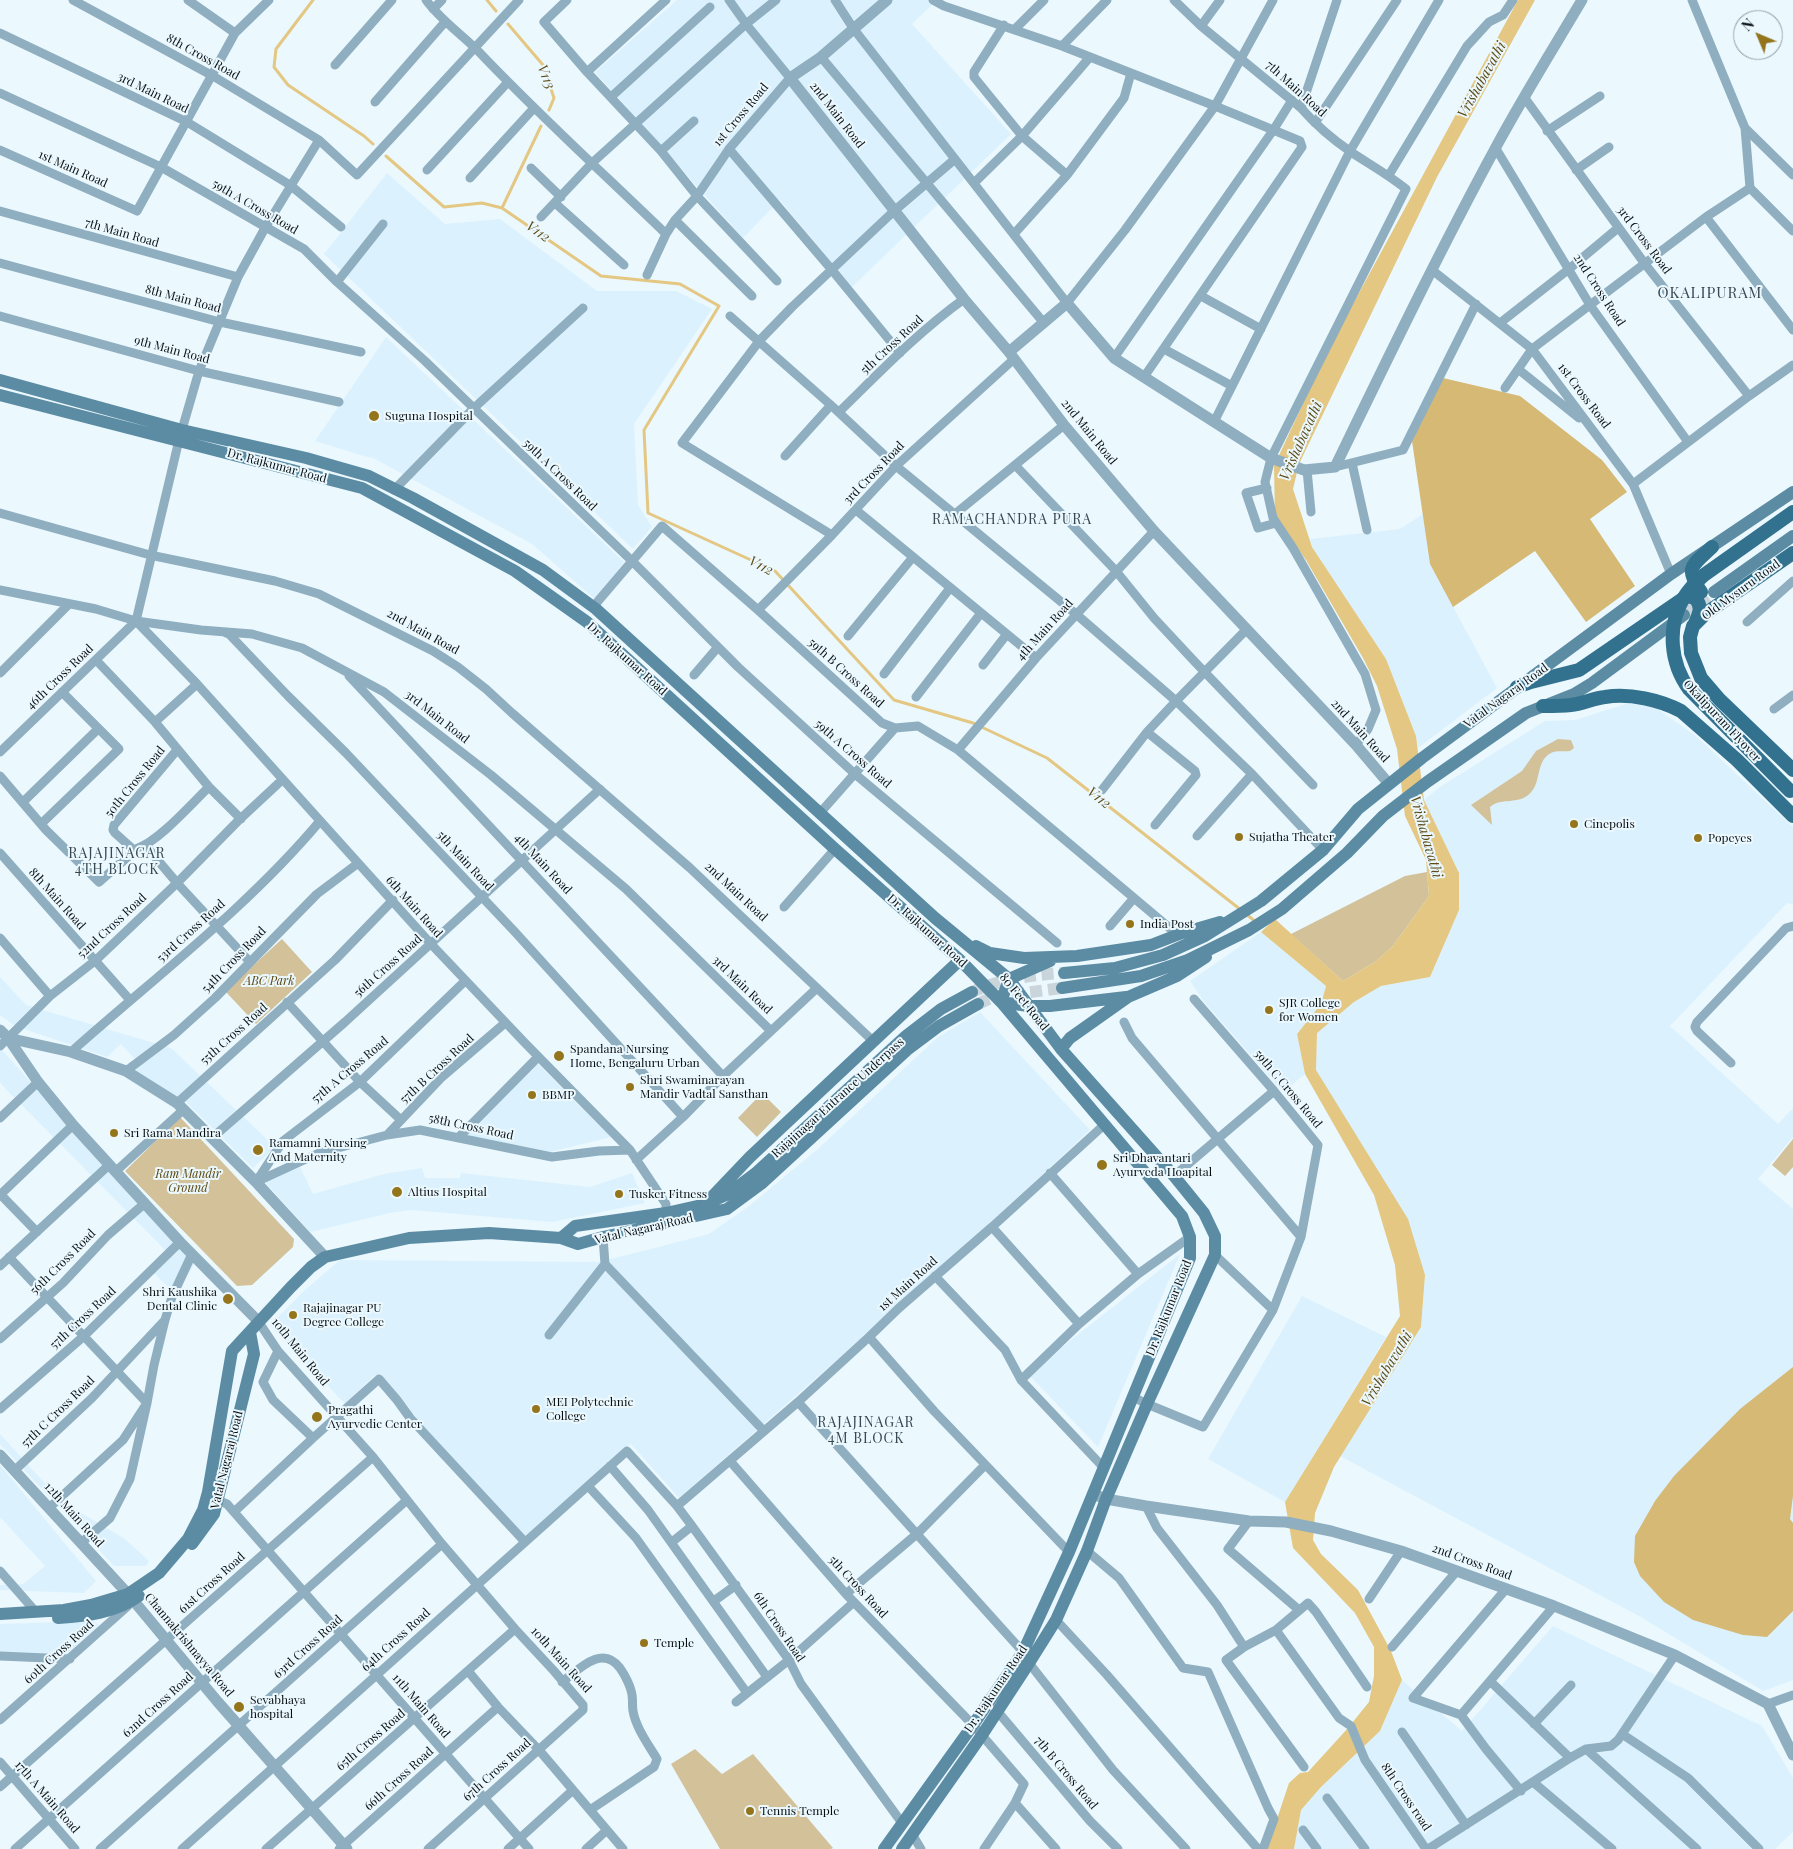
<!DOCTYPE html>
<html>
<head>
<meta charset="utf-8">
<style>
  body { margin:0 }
  #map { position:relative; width:1793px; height:1849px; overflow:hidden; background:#ebf8fe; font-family:"Playfair Display",serif }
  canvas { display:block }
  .north { position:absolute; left:1733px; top:10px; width:50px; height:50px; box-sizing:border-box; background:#ebf8fe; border:1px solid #909ba0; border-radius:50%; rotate:315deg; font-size:14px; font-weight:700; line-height:20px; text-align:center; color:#080f13 }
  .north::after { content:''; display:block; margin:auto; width:18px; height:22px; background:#94751c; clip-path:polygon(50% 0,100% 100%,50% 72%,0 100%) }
</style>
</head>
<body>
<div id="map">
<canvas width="1793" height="1849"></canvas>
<div class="north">N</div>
</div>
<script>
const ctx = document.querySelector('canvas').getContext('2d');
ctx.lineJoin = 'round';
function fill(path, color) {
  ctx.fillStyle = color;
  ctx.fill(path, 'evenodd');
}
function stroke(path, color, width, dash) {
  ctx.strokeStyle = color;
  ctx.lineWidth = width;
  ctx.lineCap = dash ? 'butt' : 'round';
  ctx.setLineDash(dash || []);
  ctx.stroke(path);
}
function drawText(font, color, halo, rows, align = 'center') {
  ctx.font = font + ' "Playfair Display",serif';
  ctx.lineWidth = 4;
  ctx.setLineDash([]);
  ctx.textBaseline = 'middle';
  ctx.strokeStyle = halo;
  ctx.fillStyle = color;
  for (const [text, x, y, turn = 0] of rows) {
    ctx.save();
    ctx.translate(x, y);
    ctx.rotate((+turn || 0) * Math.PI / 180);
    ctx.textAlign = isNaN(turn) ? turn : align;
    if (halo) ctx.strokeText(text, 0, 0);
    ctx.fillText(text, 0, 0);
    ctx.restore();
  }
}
const built = new Path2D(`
  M677,0h260l-25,24 99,110 -159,153 -72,-87 -37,38 -148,-166z
  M387,173l58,51 55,-5 97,72h79l36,18 -78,115 4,81 14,22 -19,22 -309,-295z
  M386,337l238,225 -28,38 -64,-56 -159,-86 -6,-1 -52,-16z
  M1423,514l7,50 67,124 -79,60 -2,-12 -30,-77 -74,-112 -2,-8 90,-10z
  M1629,703l27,5 40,28 97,91v77l-6,-1 -117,123 108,98 15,-16v29l-35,42 35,30v471l-30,11 -124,-75 -299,-160 81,-129 4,-52 -109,-205 1,-38 37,-30 27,-16 49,-9 29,-67v-37l-35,-73 16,-13 105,-66 30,-1z
  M1261,932l65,54 -5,18 -24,30 8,40 -22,18 -78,-89 -15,-22z
  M0,977l26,28 145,43 104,99 -22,21 -67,-66 -60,-34 9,-9 -14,-15 -14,13 -92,-31 -15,-11z
  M980,1012l110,118 -147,137 -264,231 -48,-54 -107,93 -149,-162 -30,29 -75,-79 35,-35 35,-30 259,2 110,-28 40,-28 70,-58 119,-111z
  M0,1048l175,193 -9,10 -166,-168z
  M532,1058l79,79 -61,15 -94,-19z
  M299,1165l14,29 71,-20 38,-6 3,10h35l1,-5 129,14 42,-14 13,30 -93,19 -142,-12 -20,3 -80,19 -45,-50z
  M180,1247l15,16 -19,32 -23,-23z
  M1180,1254l-82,193 -70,-73z
  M1302,1296l84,41 -101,165 -77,-43z
  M0,1434l61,67 64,38 24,22 -3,5h-32l-114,-122z
  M0,1465l96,116 -12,12 -84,-3v-5l23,-1 22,-18 -45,-49z
  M94,1621l5,4 -35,31 -64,-1v-31z
  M1553,1626l209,100 31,52v54l-18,17h-481l7,-39 20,-23 59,-56 22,-51 60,51z`);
const green = new Path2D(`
  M1558,739l13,1 3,8 -4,3c-6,1 -13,-1 -19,2 -17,9 -8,32 -24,43 -12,8 -27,2 -37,11l2,18 -21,-20 51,-34 14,-20z
  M1427,872l2,24 -36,50 -18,16 -32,19 -52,-47 114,-58z
  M282,939l30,33 -56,52 -31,-33z
  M762,1093l19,19 -24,25 -19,-19z
  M180,1117l114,122 -1,8 -41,38 -15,1 -112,-115z
  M1793,1139v28l-8,9 -13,-11z
  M695,1749l27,25 31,-20 80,94 -2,1h-111l-49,-85z`);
const forest = new Path2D(`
  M1443,378l77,18 82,64 25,32 -37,27 45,67 -49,36 -51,-71 -82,56 -23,-43 -18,-123z
  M1793,1367v129l-3,23 3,4v88l-26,26 -24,-2 -50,-15 -29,-18 -24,-26 -6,-14 1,-26 20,-35 19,-25 66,-67z`);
const water = new Path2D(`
  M1518,0h17l-98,177 -138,287 -6,25 19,58 74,112 30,77 8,64 35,73v37l-29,67 -49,9 -27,16 -37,31 -1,37 92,149 17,56 -4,52 -87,140 -19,46 -2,27 8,14 37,36 33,61 11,29 -22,51 -59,56 -20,23 -7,39h-27l22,-66 11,-10 8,-1 40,-44 21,-26 5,-26v-29l-19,-34 -62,-65 -8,-46 115,-186 -5,-51 -21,-70 -69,-121 -8,-40 24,-30 5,-18 -65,-54 14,-13 68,62 32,-19 18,-16 36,-50 -3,-36 -21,-44 -8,-67 -20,-63 -14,-28 -57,-98 -31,-43 -1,-51 54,-116z`);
const stream = new Path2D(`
  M313,0l-37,49 -2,18 14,18 76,51 9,8
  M487,0l9,11
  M508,24l35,41 11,33 -5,12
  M386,156l58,51 38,-4 20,5 99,68 79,8 39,22 -75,124 4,83 127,58 119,129 79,23 74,35 194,152
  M502,208l39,-82
  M1246,914l10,8`);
const secondaryTunnel = new Path2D(`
  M1684,615l30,-23
  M972,992c24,-12 65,-18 92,-19
  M978,1004l15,-7 69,-9`);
const minor = new Path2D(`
  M73,0l140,76 106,64 38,35 162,-175
  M188,0l47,33
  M426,0c15,21 37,35 54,53 60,63 124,121 186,181
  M567,0l-23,22 43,50 74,79 36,45 80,85
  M835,0l18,28 214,275 58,-73 90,-124 58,-106
  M933,0l11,6 118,40 153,60 85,35 2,6 -158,230
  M1174,0l27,26 100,82c14,16 31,31 50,44 18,12 38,23 55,37l-135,269 -6,24 8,36 20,30 72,126 11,36 -8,19 -12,16
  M1692,0l53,128 5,60
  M433,9l9,-9
  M1004,25l-30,47v5l48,59 45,39 57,-77 7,-25
  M1201,26l19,-26
  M1015,29l29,-29
  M0,33l187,89 103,63 51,42
  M1062,46l45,-46
  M821,57l223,266
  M335,65l57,-65
  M587,72l79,-72
  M0,93l161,74 143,82 33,33 88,79 207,200 106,106 117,107 202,169
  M611,97l99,-90
  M1524,97l121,167 104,132
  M375,102l70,-80
  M1301,108l36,-108
  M1315,123l82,-123
  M1745,128l48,47
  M1547,131l53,-35
  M1495,147l95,158 98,137
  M729,149l103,121 68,83
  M0,150l137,61 98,-178 34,-33
  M661,151l33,-30
  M531,168l30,29
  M427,170l81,-88
  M1576,170l33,-23
  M1389,175l78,-129 22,-24 14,-7 10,-15
  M470,178l64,-70
  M974,183l48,-47 68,-79
  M1750,188l43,43
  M555,203l69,62
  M0,211l238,66
  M541,217l51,-54 154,-139 30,-24
  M1706,217l87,113
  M675,220l77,76
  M1014,234l53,-59
  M0,263l220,59 141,30
  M1432,270l100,79 101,135 38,90
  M647,275l19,-41 9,-14 22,-24 32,-47 61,-71 -44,-54 -17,-24
  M337,282l46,-58
  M1201,296l60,33
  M0,316l199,55 140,31
  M730,316l103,91 63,59 180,148 100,87 71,-72
  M1500,323l69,-54 49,-41
  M1164,349l68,37
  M1114,358l160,-229 18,-29
  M1518,369l61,49
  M1505,388l27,-39 174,-132 44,-29
  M839,412c40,-39 79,-80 125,-113
  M1214,422l136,-271 89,-151
  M785,456l46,-51
  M1352,463l15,67
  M1015,465l101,106 38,47 41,44 118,123
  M1335,467l68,-17 73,-146
  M1307,470l4,42
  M1633,484l116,-88 44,-31
  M1267,488l-21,5 12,35 18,-5
  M394,490l80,-82 109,-100
  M856,510l180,148
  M0,513l150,42 125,26 44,13 114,57 25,16 28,22 26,24 178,155 183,173
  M955,514l109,-89
  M832,535l-150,-92 78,-103 32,-33 102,-96 61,-52
  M0,590l96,19 40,12 65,9 51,4 50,14 82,44 107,83 135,114 145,142
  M593,607l69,-81 96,84 124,113 13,5 23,-2 40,24 220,185
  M758,610l74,-75 64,-69 118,-107
  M136,621l61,63 234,260 94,99 105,107 36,54v9
  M136,621l43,-181 20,-69 39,-94 27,-49 54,-88
  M1747,622l46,-41
  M226,633l3,1 59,62 58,57 169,179 168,185
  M848,636l65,-79
  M96,660l59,62 54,65 32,32
  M983,665l24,-31
  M0,673l69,-69
  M884,674l66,-86
  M694,675l24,-28
  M349,676l374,400
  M916,697l65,-84
  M1774,709l19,-14
  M155,722l42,-38
  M1147,732l48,39 1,4 -41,50
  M958,750l78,-92 118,-127
  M0,752l136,-131
  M0,776l46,54 53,52 39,-34c21,-7 54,-45 71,-61
  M1102,790l45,-58 29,-31 76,73 71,76
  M23,802l75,-73
  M820,813l75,-85
  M42,823l77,-74 -57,-57
  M1197,836l55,-62
  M145,845l32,38 73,79
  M135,851l-20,-18 -2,-3 1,-5 63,-75
  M0,853l130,147
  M784,907l51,-58
  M1110,926l24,-28
  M0,938l50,58
  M287,1002l73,80 41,38
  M1124,1022l8,16 169,199
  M0,1046l50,-50 46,-36 81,-77 61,-62 44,-41
  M71,1052c84,-75 176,-144 249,-231
  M1731,1063l-34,-32 -2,-4 2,-5 89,-94 7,-2
  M126,1071l48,-36 41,-37 102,-104 40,-30
  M177,1103l158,-143 58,-60
  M0,1118l38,-36
  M387,1135l55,-58 63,-54
  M459,1137l79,-80
  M212,1138l133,-116 255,-233
  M636,1160l47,-43 40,-41 94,-88
  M115,1172l68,-62
  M1050,1173l88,101
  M1174,1176l100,-85
  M256,1182l63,-29 68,-18 33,-5 132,27 47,-6 31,-1
  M256,1182l27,-41 77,-59 105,-101
  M0,1194l37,38
  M0,1195l73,-70
  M992,1227l87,97
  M603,1237l2,27 159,167
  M1215,1255l58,55
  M9,1257l138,146 -24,37 -74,68
  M0,1266l109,-101
  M935,1276l70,74 16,30 82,87
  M258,1321l20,30 95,106 69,87 73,85 39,42 29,34v5l-155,139
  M549,1335l56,-71
  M869,1337l65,74 135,141
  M0,1339l63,-56 45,-48 36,-31
  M278,1351l-15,31 10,18 40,38
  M1021,1380l58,-56 59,-50 52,-37
  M1133,1397l14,7 56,23 70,-117 28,-73 17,-92 -44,-54 -80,-92
  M798,1402l225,250 6,11 84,107 73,79
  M0,1409l84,-73 96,-94
  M730,1461l116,133 127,131 51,59 -9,19 41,46
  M610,1466l38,44 119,167
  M15,1470l77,-72 73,-78
  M588,1486l48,52 111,155
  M217,1500l10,4 7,8 79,-74 66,-59 18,21 13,18 115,124
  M677,1506l121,-104 71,-65 30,-29 93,-81 112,-102
  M1146,1506l11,22 60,77 27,42 32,-17 63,88 12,8 14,34 61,89
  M234,1512l295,337
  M1249,1521l-21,28 71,61
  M672,1542l20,-16
  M81,1543l29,-25 20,-39 17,-76 7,-38 11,-45 7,-23 20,-43
  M1087,1551l32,27 64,90 25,4 60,136 6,11 -11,30
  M0,1571l35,40
  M846,1594l72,-61 67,-68
  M1369,1599l32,-48
  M714,1601l22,-16
  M1056,1620l51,55 151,174
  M1276,1630l32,-27 8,9 51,75
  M1244,1647l-18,13 78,107
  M1392,1647l64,-75
  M0,1656l70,3
  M468,1671l30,36 41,43 84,99
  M1490,1681l80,77
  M562,1682c17,-13 40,-38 58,-14 5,7 11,19 12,27 1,5 0,11 1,16 3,17 15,33 24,48l-3,8 -64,43
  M736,1702l53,-42 65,-58
  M1768,1704l25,-9
  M998,1712l92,109 28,28
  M1461,1715l-48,-17 93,-109
  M0,1720l128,-114
  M1534,1724l37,-39
  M1402,1732l64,93
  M1622,1734l66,44 71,71
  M1586,1749l111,100
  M0,1762l75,87
  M1533,1782l79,67
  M0,1787l373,-330
  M1521,1791l-35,-42 -25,-34 93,-109
  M1327,1798l38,51
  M1303,1830l14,19
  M912,1834l9,15
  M15,1849l392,-349
  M100,1849l342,-305
  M182,1849l445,-398 50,55 15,20 97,134 12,24 101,139
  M266,1849l249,-220
  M339,1849l159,-142
  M508,1849l65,-59
  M586,1849l21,-19
  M984,1849l31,-46
  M1428,1849l142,-91 16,-9 25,-3 7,-6 57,-85`);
const tertiary = new Path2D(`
  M887,0l-66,57 -31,21 174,221 45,53 55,73 90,106 202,214 33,39
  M1009,352l58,-49 47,55 157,100 33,12 31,-3c52,-107 104,-215 161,-320 27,-50 57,-98 86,-147
  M0,1030l8,8 30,44 35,43 107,117 78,79
  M8,1038l63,14 55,19 51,32 79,79 69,75
  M0,1455l128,139 89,107 130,148
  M1093,1494l13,5 40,7 103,15 37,1 45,9 70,20 153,55 121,49 93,49 25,51`);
const secondary = new Path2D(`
  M0,380l182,50 124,28 63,18 44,22 130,72 53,39 339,309 74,61 52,70 113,127 30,37 11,23v19l-68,149 -41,95 -19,52 -31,69 -27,43 -47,72 -80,114
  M0,395l362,93 153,83 72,51 248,227 125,111 41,42 181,214 8,21v21l-121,294 -46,100 -50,73 -89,124
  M1714,592l79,-56
  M976,946l14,7 34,5 53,-2 74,-11 31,-12 38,-11
  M1064,973l51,-5 48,-13 42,-19 56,-35 62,-51 35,-41 64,-51 249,-184 122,-82
  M1062,988l79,-12 47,-16 61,-30 33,-21 65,-56 36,-37 44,-34 99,-69 48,-19 18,-11 92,-68
  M1001,1002l27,4h22l76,-9
  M1001,1002l8,-23 41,-18
  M1061,1049l9,-11 58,-41 49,-21 29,-19
  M709,1200l41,-43 210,-197
  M561,1238l14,-12 91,-13 40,-9 22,-10 29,-22 149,-136 35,-27 31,-17
  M192,1544l22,-30 40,-160 -4,-22
  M0,1614l64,-4 27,-5 37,-11 31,-21 29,-34 15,-29 5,-18 24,-141 59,-64 20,-20 14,-10 84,-19 80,-5 72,5 17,6 25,-7 124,-28 34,-25 146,-134 32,-24 39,-22
  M58,1618c28,-2 58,-5 81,-22`);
const primary = new Path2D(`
  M1793,553l-88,61 -12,12 -3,11 1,16 10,25 18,21 74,71
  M1701,592c-17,-25 -9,-26 11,-45
  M1517,687l14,-5 48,-12 108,-74 8,2c8,9 4,16 0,25
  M1543,706c9,0 19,0 28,-1 11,-1 23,-7 34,-8 25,-4 55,3 76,14l56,49 56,56`);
const primaryBridge = new Path2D(`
  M1790,791l-101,-102c-19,-26 -22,-62 -6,-90 5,-9 13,-17 21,-24l89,-63`);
const markers = [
  [374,416,6,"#94751c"],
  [1574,824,5,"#94751c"],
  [1239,837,5,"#94751c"],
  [1698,838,5,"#94751c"],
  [1130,924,5,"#94751c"],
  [1269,1010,5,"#94751c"],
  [559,1056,6,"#94751c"],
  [630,1087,5,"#94751c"],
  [532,1095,5,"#94751c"],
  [114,1133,5,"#94751c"],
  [258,1150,6,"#94751c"],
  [1102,1165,6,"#94751c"],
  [397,1192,6,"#94751c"],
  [619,1194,5,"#94751c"],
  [228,1299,6,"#94751c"],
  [293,1315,5,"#94751c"],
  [536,1409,5,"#94751c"],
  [317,1417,6,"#94751c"],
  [644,1643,5,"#94751c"],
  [239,1707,6,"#94751c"],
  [750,1811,5,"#94751c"]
];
const streetNames = [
  ["8th Cross Road",203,57,29],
  ["7th Main Road",1296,89,42],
  ["3rd Main Road",153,93,26],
  ["1st Cross Road",741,115,-50],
  ["2nd Main Road",837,115,52],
  ["1st Main Road",73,169,24],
  ["59th A Cross Road",255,207,30],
  ["7th Main Road",122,233,16],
  ["3rd Cross Road",1644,240,53],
  ["2nd Cross Road",1599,290,57],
  ["8th Main Road",183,299,15],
  ["5th Cross Road",892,345,-43],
  ["9th Main Road",172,350,15],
  ["1st Cross Road",1584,396,53],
  ["2nd Main Road",1089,432,51],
  ["Dr. Rajkumar Road",277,466,15],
  ["3rd Cross Road",874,473,-46],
  ["59th A Cross Road",560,475,44],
  ["Old Mysuru Road",1741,590,-36],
  ["4th Main Road",1045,630,-48],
  ["2nd Main Road",423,632,29],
  ["Dr. Rajkumar Road",627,659,42],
  ["59th B Cross Road",846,673,42],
  ["46th Cross Road",60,677,-44],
  ["Vatal Nagaraj Road",1506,696,-36],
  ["3rd Main Road",437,717,38],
  ["Okalipuram Flyover",1722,721,47],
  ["2nd Main Road",1360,731,48],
  ["59th A Cross Road",853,754,41],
  ["50th Cross Road",135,782,-51],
  ["5th Main Road",465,861,47],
  ["4th Main Road",543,864,47],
  ["2nd Main Road",736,892,43],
  ["8th Main Road",57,899,48],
  ["6th Main Road",414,907,48],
  ["52nd Cross Road",112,926,-43],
  ["53rd Cross Road",191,931,-42],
  ["Dr. Rajkumar Road",927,931,42],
  ["54th Cross Road",234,960,-46],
  ["56th Cross Road",388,966,-42],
  ["3rd Main Road",742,985,44],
  ["80 Feet Road",1024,1002,51],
  ["55th Cross Road",234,1034,-42],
  ["57th B Cross Road",437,1069,-43],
  ["57th A Cross Road",350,1070,-40],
  ["59th C Cross Road",1288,1089,50],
  ["Rajajinagar Entrance Underpass",838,1098,-42],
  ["58th Cross Road",471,1127,12],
  ["Vatal Nagaraj Road",644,1229,-13],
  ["56th Cross Road",63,1262,-45],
  ["1st Main Road",908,1284,-42],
  ["Dr. Rajkumar Road",1169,1308,-68],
  ["57th Cross Road",83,1318,-43],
  ["10th Main Road",300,1352,51],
  ["57th C Cross Road",58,1412,-44],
  ["Vatal Nagaraj Road",227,1460,-76],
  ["12th Main Road",74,1515,48],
  ["2nd Cross Road",1472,1562,20],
  ["61st Cross Road",212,1583,-42],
  ["5th Cross Road",858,1587,47],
  ["6th Cross Road",779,1627,56],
  ["64th Cross Road",396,1640,-42],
  ["Channakrishnayya Road",189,1645,50],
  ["63rd Cross Road",308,1647,-42],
  ["60th Cross Road",59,1652,-42],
  ["10th Main Road",561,1660,48],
  ["Dr. Rajkumar Road",996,1689,-56],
  ["62nd Cross Road",158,1705,-42],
  ["11th Main Road",421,1706,49],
  ["65th Cross Road",371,1740,-41],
  ["67th Cross Road",497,1770,-42],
  ["7th B Cross Road",1066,1773,50],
  ["66th Cross Road",399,1779,-42],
  ["17th A Main Road",47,1797,49],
  ["8th Cross road",1406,1797,56]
];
const poiNames = [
  ["Suguna Hospital",385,416],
  ["Cinepolis",1584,824],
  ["Sujatha Theater",1249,837],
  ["Popeyes",1708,838],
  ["India Post",1140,924],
  ["SJR College",1279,1003],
  ["for Women",1279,1017],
  ["Spandana Nursing",570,1049],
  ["Home, Bengaluru Urban",570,1063],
  ["Shri Swaminarayan",640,1080],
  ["Mandir Vadtal Sansthan",640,1094],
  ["BBMP",542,1095],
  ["Sri Rama Mandira",124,1133],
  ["Ramamni Nursing",269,1143],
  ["And Maternity",269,1157],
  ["Sri Dhavantari",1113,1158],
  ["Ayurveda Hoapital",1113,1172],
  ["Altius Hospital",408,1192],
  ["Tusker Fitness",629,1194],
  ["Shri Kaushika",217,1292,"right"],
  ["Dental Clinic",217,1306,"right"],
  ["Rajajinagar PU",303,1308],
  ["Degree College",303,1322],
  ["MEI Polytechnic",546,1402],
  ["College",546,1416],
  ["Pragathi",328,1410],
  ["Ayurvedic Center",328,1424],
  ["Temple",654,1643],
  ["Sevabhaya",250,1700],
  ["hospital",250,1714],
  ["Tennis Temple",760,1811]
];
const parkNames = [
  ["ABC Park",269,981],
  ["Ram Mandir",188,1174],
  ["Ground",188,1188]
];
const waterNames = [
  ["V113",546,77,68],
  ["Vrishabavathi",1482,80,-61],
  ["V112",538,232,35],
  ["Vrishabavathi",1301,441,-66],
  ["V112",761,566,27],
  ["V112",1099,798,38],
  ["Vrishabavathi",1426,837,74],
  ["Vrishabavathi",1387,1369,-59]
];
const neighbourhoodNames = [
  ["RAMACHANDRA PURA",1012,520],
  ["RAJAJINAGAR",117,854],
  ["4TH BLOCK",117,870],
  ["RAJAJINAGAR",866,1423],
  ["4M BLOCK",866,1439]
];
const quarterNames = [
  ["OKALIPURAM",1710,293]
];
fill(built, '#dbf2fe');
fill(green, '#d2c199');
fill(forest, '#d5b975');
fill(water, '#e3c782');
stroke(stream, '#e3c782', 3);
stroke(secondaryTunnel, '#c9d5db', 12, [12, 6]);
stroke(minor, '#8faebf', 9);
stroke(tertiary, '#8faebf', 11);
stroke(secondary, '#5c8ca3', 12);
stroke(primary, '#33728f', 14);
stroke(primaryBridge, '#33728f', 14);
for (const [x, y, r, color] of markers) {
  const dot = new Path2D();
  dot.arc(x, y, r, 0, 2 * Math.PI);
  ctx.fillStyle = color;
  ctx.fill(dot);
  stroke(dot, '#ebf8fe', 2);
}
drawText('12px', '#080f13', '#ebf8fe', streetNames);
drawText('12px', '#080f13', '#ebf8fe', poiNames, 'left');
drawText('italic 12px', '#59460f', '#ebf8fe', parkNames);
drawText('italic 14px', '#5e4b16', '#ebf8fe', waterNames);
ctx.letterSpacing = '1px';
drawText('14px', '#374851', '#ebf8fe', neighbourhoodNames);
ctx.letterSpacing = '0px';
ctx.letterSpacing = '1px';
drawText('15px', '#374851', '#ebf8fe', quarterNames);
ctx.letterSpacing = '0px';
</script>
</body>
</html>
